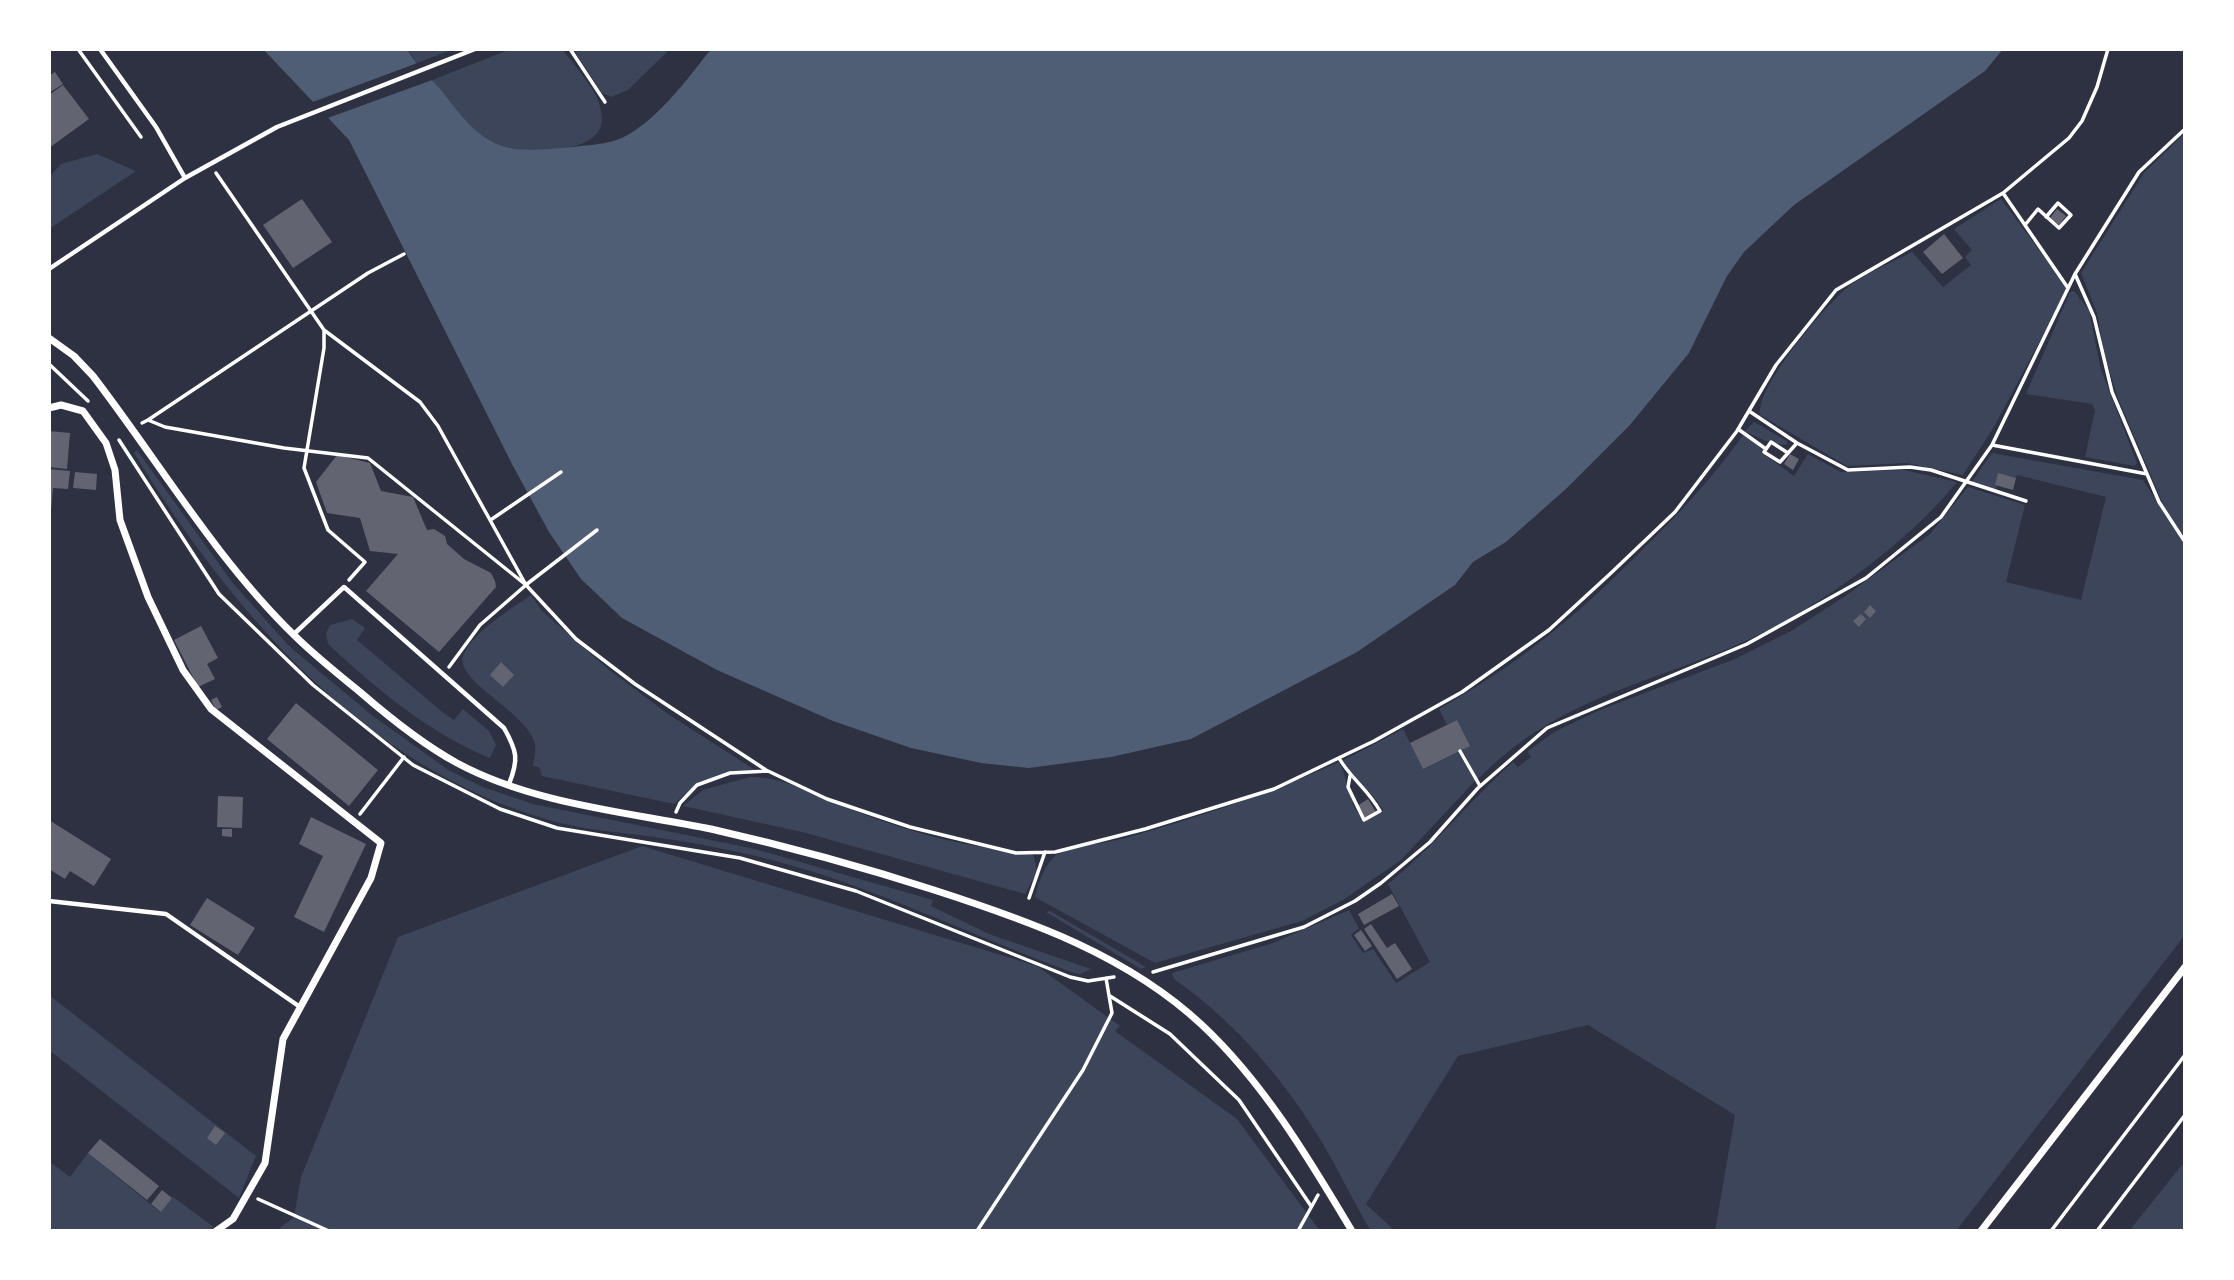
<!DOCTYPE html>
<html>
<head>
<meta charset="utf-8">
<style>
  body { margin:0 }
  #map { position:relative; width:2234px; height:1280px; overflow:hidden; background:#2d3142; font-family:"Alegreya Sans",sans-serif }
  canvas { display:block }
  .frame { position:absolute; inset:0; border:51px solid #fff; pointer-events:none }
</style>
</head>
<body>
<div id="map">
<canvas width="2234" height="1280"></canvas>
<div class="frame"></div>
</div>
<script>
const ctx = document.querySelector('canvas').getContext('2d');
ctx.lineJoin = 'round';
function fill(path, color) {
  ctx.fillStyle = color;
  ctx.fill(path, 'evenodd');
}
function stroke(path, color, width, dash) {
  ctx.strokeStyle = color;
  ctx.lineWidth = width;
  ctx.lineCap = dash ? 'butt' : 'round';
  ctx.setLineDash(dash || []);
  ctx.stroke(path);
}
const green = new Path2D(`
  M407,49h47l-37,14z
  M511,49h51c14,19 40,45 40,69 1,41 -92,37 -116,22 -24,-15 -36,-40 -54,-60z
  M573,49h97l-42,41 -17,7 -9,-4z
  M2185,133v404l-16,-19 -52,-122 -12,-40 -8,-43 -16,-40 63,-100z
  M97,154l39,17 -87,58v-52l12,-13z
  M2001,199l67,89 -74,139 -31,48 -56,-12 -60,3 -87,-51c-4,-29 69,-115 93,-132 18,-12 39,-21 59,-31l31,35 28,-22 -6,-8 7,-7 -18,-21z
  M2074,291l15,19 12,60 36,93 -3,3 -49,-9 10,-47 -3,-6 -66,-10 44,-102z
  M1754,422l33,19v4c-12,0 -30,-7 -42,-14z
  M1744,434l19,16 -1,3 32,23 14,-22 33,18 63,-2 53,12c-48,60 -136,124 -207,157 -102,47 -187,55 -272,140l-16,-29 -5,-30 -10,5 -8,-16c81,-46 137,-92 202,-158 37,-36 73,-75 103,-117z
  M137,450l95,132 57,64 84,70 77,55 33,16 50,17 222,45 178,51 -2,6 58,28 102,35 -10,5 -7,-1c-100,-36 -196,-85 -299,-112 -40,-11 -81,-18 -121,-24 -35,-5 -71,-7 -105,-17 -184,-52 -319,-210 -415,-367z
  M1992,453l151,27 42,66v389l-229,296h-241l20,-116 -147,-90 -130,31 -92,148 29,27h-24c-16,-26 -29,-54 -44,-80 -39,-67 -90,-128 -153,-172l-2,-6 101,-30 76,-33 10,18 -8,7 12,18 10,-4 23,34 34,-21 -42,-78c46,-37 81,-83 125,-122l5,5 13,-10 -4,-5 27,-20 48,-23 133,-50 56,-28 56,-36 83,-61 38,-47 57,18 -19,77 75,18 25,-103 -89,-22 -1,3 -18,-4 -2,17 -25,-8z
  M531,595l11,16 66,58 60,45 87,56c-32,5 -57,12 -81,34l-132,-28 -3,-9 -6,-1c1,-7 3,-15 2,-22 -7,-32 -80,-62 -72,-88 9,-24 48,-47 68,-61z
  M352,619l13,9 -8,12 83,70 14,10 9,-11 26,22 7,14 -6,13c-60,-24 -115,-70 -162,-114l-2,-11 4,-8z
  M1403,729l20,40 35,-17 17,29 -74,79 -58,40 -41,21 -147,42 -120,-66c3,-14 12,-40 27,-45 19,-8 43,-8 63,-14 73,-20 146,-45 214,-76 8,14 6,25 15,39l-2,2 11,19 20,-12c-13,-22 -28,-29 -41,-49z
  M750,777c41,0 77,24 116,38 53,20 109,35 167,37l4,20 -12,22 -223,-62 -119,-26 20,-16z
  M642,846l395,120 83,60 -5,5 122,88 83,112h-1044l18,-14 7,-40 97,-240z
  M1050,911l96,56 -5,2 -95,-57z
  M49,995l207,161 -17,42 -190,-148z
  M88,1153l72,59 13,-15 41,30 -5,4h-160v-70l21,16z
  M2185,1161v70h-56z`);
const water = new Path2D(`
  M263,49h144c9,17 26,30 38,46 42,56 58,59 128,52 22,-3 41,-2 61,-16 30,-20 55,-54 77,-82h1292l-18,22 -191,134 -50,47 -17,24 -38,77 -60,73 -62,62 -61,54 -33,20 -18,23 -98,67 -166,87 -80,18 -82,11 -48,-5 -70,-15 -78,-27 -116,-51 -95,-52 -41,-39 -32,-47 -36,-66 -164,-326z`);
const pier = new Path2D(`
  M420,62l15,17 -110,40 -15,-16z`);
const building = new Path2D(`
  M55,72l8,12 -14,9v-17z
  M63,85l26,34 -40,29v-53z
  M302,199l30,43 -39,26 -30,-43z
  M2057,209l9,7 -7,9 -9,-7z
  M1944,234l19,24 -21,16 -19,-22z
  M49,431l21,2 -3,36 -18,-2z
  M1790,454l9,5 -6,11 -9,-6z
  M337,455l33,8 11,28 32,6 14,33 7,-1 11,7 2,8 17,15 27,14 4,8 1,6 -57,65 -73,-61 32,-37 -28,-3 -10,-33 -33,-5 -11,-31z
  M49,469l21,2 -2,18 -15,-1 -2,23z
  M75,472l22,2 -1,16 -23,-2z
  M1998,473l18,5 -3,12 -18,-5z
  M1870,605l6,6 -6,7 -6,-6z
  M1861,614l5,5 -7,8 -6,-6z
  M201,626l17,32 -11,6 8,15 -17,8 -24,-47z
  M501,662l13,13 -11,12 -13,-12z
  M217,697l5,10 -6,3 -5,-10z
  M296,703l82,67 -29,36 -82,-67z
  M1457,720l13,26 -47,23 -13,-26z
  M218,796l25,1 -1,31 -25,-1z
  M1368,799l8,13 -11,6 -8,-12z
  M311,817l55,27 -42,88 -30,-15 29,-61 -24,-12z
  M49,820l62,39 -17,27 -24,-15 -5,8 -16,-10z
  M222,829h10v8l-10,-1z
  M1392,894l7,12 -35,19 -6,-11z
  M207,898l48,30 -17,27 -48,-30z
  M1371,924l16,24 8,-5 17,26 -15,10 -33,-50z
  M1361,930l11,16 -7,5 -11,-16z
  M215,1126l10,7 -9,12 -9,-7z
  M100,1139l59,47 -12,14 -59,-47z
  M162,1190l10,8 -11,14 -10,-8z`);
const path = new Path2D(`
  M78,49l63,88
  M570,49l35,53
  M216,173l108,157 96,72 18,24 88,159 -46,40 -31,42
  M2003,193l65,95
  M2025,225l13,-16 21,19 12,-13 -13,-12 -12,14
  M2075,274l19,43 18,75 35,82
  M324,330v18l-20,120 24,62 37,32 -16,18
  M49,364l39,37
  M1749,411l48,32 -17,19 -16,-10 7,-10 17,11
  M148,420l220,-147 36,-19
  M142,423l6,-3 17,7 119,21 84,10 158,127 50,54 59,45 131,86
  M1738,429l28,20
  M119,440l100,154 94,91 100,80 87,44 57,19 183,30 116,33 214,86 18,4 26,-4
  M1797,443l51,27 62,-3 21,3 95,31
  M1992,445l155,29 12,28 26,40
  M492,519l69,-47
  M527,584l70,-54
  M1460,751l20,35
  M1339,758c12,21 28,30 41,53l-16,9 -16,-33 2,-11
  M676,812l4,-9 17,-18 33,-12 38,-2 59,28 83,28 106,26 39,-1 90,-23 129,-40 100,-48 88,-49 87,-62 62,-57 64,-61 62,-81 39,-66 60,-75 167,-97 66,-55 13,-17 15,-34 11,-38
  M360,814l44,-57
  M1029,898l16,-46
  M1153,972l151,-45 51,-26 26,-18 49,-41 48,-54 69,-60 200,-84 119,-66 75,-61 51,-72 83,-171 64,-102 46,-43
  M1110,996l60,38 69,66 72,106
  M258,1199l71,32
  M977,1231l106,-161 29,-57 -6,-35
  M1298,1231l20,-36
  M2051,1231l134,-176
  M2097,1231l88,-116`);
const service = new Path2D(`
  M100,49l56,78 29,51
  M49,269l136,-91 92,-51 198,-78
  M294,634l50,-47 160,141c13,23 15,31 5,56
  M49,901l117,13 134,93`);
const minor = new Path2D(`
  M49,338l25,18 19,20c66,86 123,183 201,259 20,20 44,39 66,57 30,26 62,52 97,71 76,41 170,49 254,66 75,17 149,37 223,61 96,31 193,65 268,135 62,58 107,134 150,206
  M49,408l12,-3 22,6 23,32 9,27 5,50 28,77 35,73 28,39 170,134 -10,35 -88,161 -18,124 -32,56 -17,12
  M1981,1231l204,-264`);
fill(green, '#3c4559');
fill(water, '#4f5d75');
fill(pier, '#2d3142');
fill(building, '#626471');
stroke(path, '#fff', 3.5);
stroke(service, '#fff', 4.5);
stroke(minor, '#fff', 7);
</script>
</body>
</html>
